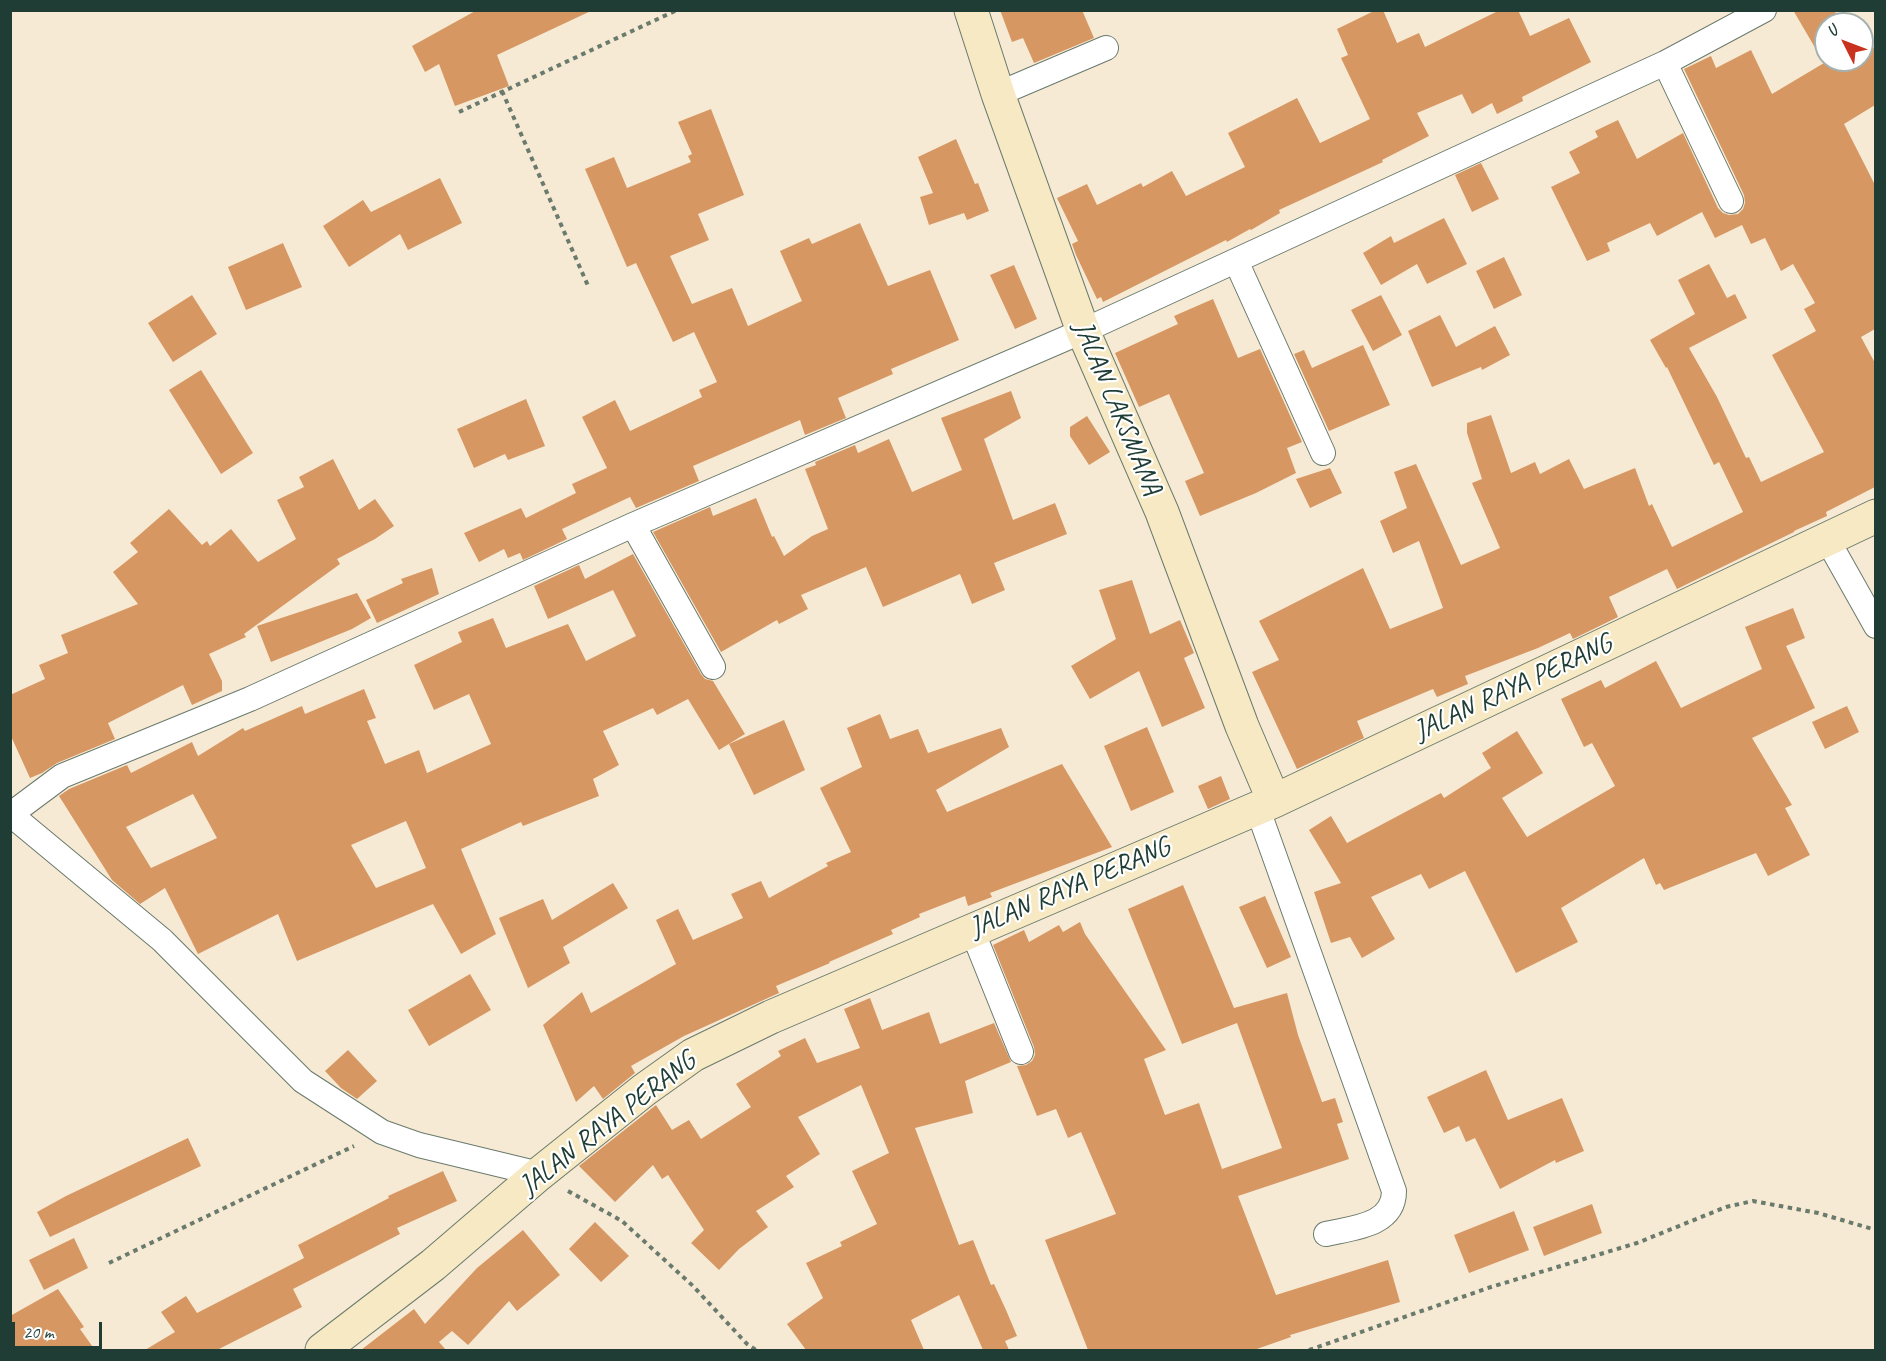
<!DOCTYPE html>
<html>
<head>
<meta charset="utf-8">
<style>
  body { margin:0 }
  #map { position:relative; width:1886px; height:1361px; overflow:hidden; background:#f6ead5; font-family:Caveat,sans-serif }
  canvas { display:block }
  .frame { position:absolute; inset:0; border:12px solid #1f3d34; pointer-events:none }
  .north { position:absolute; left:1814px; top:12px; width:60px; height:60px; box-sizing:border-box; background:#fff; border:2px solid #a5b1ae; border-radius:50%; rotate:312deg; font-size:16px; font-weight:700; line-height:24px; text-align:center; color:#1f3d34 }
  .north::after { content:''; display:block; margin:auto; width:21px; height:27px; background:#c8321e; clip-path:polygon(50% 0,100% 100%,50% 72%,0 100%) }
  .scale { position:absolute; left:12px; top:1322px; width:90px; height:27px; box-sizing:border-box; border:3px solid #1f3d34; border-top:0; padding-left:8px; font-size:18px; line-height:21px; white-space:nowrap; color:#1f3d34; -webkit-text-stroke:4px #fff; paint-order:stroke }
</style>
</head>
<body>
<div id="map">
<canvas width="1886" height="1361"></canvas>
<div class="frame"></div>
<div class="north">U</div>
<div class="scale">20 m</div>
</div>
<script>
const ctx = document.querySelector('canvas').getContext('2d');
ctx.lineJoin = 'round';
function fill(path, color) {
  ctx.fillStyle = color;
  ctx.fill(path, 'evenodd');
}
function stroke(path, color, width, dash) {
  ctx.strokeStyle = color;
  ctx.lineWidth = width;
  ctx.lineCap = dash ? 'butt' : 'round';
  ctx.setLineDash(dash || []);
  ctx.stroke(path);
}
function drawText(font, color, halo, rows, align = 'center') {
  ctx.font = font + ' Caveat,sans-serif';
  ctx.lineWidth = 4.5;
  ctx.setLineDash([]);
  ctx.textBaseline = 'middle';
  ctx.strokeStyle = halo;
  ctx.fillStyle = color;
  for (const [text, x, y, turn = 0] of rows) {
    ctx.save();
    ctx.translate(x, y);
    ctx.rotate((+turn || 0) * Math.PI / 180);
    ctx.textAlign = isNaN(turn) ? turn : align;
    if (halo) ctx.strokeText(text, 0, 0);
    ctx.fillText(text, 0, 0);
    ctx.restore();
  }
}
const building = new Path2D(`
  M477,10h116l-96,45 12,31 -54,20 -16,-42 -14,8 -13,-26z
  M1000,10h82l12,28 -60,25 -11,-25 -11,4z
  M1376,10h7l14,33 22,-10 6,14 75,-37h18l12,26 39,-18 22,44 -69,35 1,4 -26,13 -5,-11 -20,11 -10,-20 -45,19 12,23 -47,24 1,2 -104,48 1,3 -29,17 -1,-1 -23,13 -1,-2 -123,62 -2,-5 -4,2 -21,-44 -4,-11 6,-3 -21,-43 30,-14 10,21 44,-22 2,4 29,-16 14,25 59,-29 -17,-34 69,-35 23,45 50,-24 -29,-61 7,-3 -11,-26z
  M1793,10h41l8,14h-16v36h36v-5l13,-8v58l-31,19 31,61v144l-14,8 14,26v124l-49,25 1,4 -33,15v1l-117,57 -10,-20 -58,28 9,20 -45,22 -3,-6 -32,15 -73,28 3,8 -31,13 -4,-8 -76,32 7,17 -67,31 -45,-97 27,-12 -20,-39 104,-53 27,61 53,-21 -24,-67 -26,12 -13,-32 27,-13 -13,-36 22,-8 45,101 39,-17 -28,-65 10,-4 -15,-46v-10l24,-8 20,58 24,-11 5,12 29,-15 15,30 51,-21 14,38 3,-2 20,43 71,-35 -24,-50 -5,3 -47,-98 -1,1 -16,-28 45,-26 -17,-34 31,-16 18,34 8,-4 12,24 -58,30 28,49 29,61 3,-1 12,25 63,-30 -52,-97 44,-24 -12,-22 11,-6 -22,-39 -12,7 -16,-33 -14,6 -9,-19 -27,13 -13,-26 -45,24 -7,-13 -43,20 3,8 -23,10 -36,-74 29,-14 -11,-21 29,-15 -3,-6 23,-11 19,39 46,-26 35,75 5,5 6,2 9,-1 5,-5 2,-6 -1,-8 -60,-126 27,-13 5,12 35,-18 21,44 52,-31z
  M711,109l33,86 -46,19 11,26 -39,16 22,48 40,-16 16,38 54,-25 -22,-50 29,-13 3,6 48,-21 28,63 42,-16 29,70 -68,29 2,5 -55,24 8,20 -41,17 -5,-15 -107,46 6,15 -63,27 -6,-11 -68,32 5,10 -44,21 -3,-7 -12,5 -4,-9 -25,13 -15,-29 57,-25 5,10 50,-25 -4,-9 35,-16 -25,-51 33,-17 15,31 72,-34 -3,-7 18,-8 -23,-50 -21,10 -37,-79 -9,4 -42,-98 29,-12 13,31 64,-26 -3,-6 4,-2 -14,-32z
  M956,139l19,45 3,-1 11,28 -22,9 -3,-7 -35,12 -9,-28 13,-4 -15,-36z
  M1481,163l18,36 -27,13 -17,-37z
  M440,178l22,45 -54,27 -8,-16 -51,33 -26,-41 40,-26 8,12z
  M1444,218l23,46 -40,20 -10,-20 -36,21 -18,-32 28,-17 3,7z
  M283,243l19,44 -56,23 -18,-43z
  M1504,257l18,38 -28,14 -18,-38z
  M1014,265l23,54 -22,10 -25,-54z
  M192,295l25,39 -44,28 -25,-39z
  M1381,295l21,40 -29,16 -22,-41z
  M1213,299l25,59 22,-9 42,93 -15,6 9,25 -40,20 -56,23 -15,-35 19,-8 -35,-79 -30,13 -24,-54 63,-29 -4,-8z
  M1440,315l16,32 39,-21 15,29 -28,15 -1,-3 -49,20 -24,-56z
  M1363,345l27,60 -61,26 -35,-77 10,-4 8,18z
  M201,370l52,83 -32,21 -52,-84z
  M1011,391l10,27 -37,21 29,81 42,-17 12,31 -73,29 11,27 -33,14 -12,-30 -77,33 -17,-40 -65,28 7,14 -29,15 -2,-4 -56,32 -68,-120 57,-25 3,9 43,-18 16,39 2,-1 10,20 28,-20 16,-7 -23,-60 11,-4 -1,-3 40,-17 3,8 31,-14 23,53 50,-22 -21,-52z
  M526,399l19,47 -37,14 -3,-6 -31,14 -17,-39z
  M1087,416l23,36 -21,13 -19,-29v-9z
  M333,459l26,51 16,-11 19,27 -19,13 -38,20 3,5 -96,70 2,3 -37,17 13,27v10l-30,14 -9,-20 -75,38 7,16 -58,24 -15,10 -12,5 -20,-44v-39l35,-16 -6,-14 29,-12 -7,-18 77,-31 -25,-32 25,-20 -8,-9 39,-34 33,36 5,-4 3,5 21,-17 27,33 38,-23 -19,-39 27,-13 -5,-10z
  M1330,468l12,25 -32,15 -14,-29z
  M633,554l68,120 4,5 8,2 32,53 -26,16 -31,-51 -31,16 -4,-7 -50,23 16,34 -26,14 6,17 -76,30 -2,-4 -60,27 35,85 -35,20 -28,-50 -136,57 -19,-47 -80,40 -33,-66 -25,16 -28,-24 -53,-84 10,-7 58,-24 4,8 61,-31 6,14 45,-28 2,3 57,-25 3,8 59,-25 12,29 -9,3 18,43 34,-14 8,23 64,-29 -22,-50 -35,16 -20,-45 48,-23 -4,-10 35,-14 13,30 62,-24 18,37 50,-25 -23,-46 -65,29 -14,-33 45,-21 6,14zM193,794l24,44 -66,30 -25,-41zM406,821l20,47 -50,20 -25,-43z
  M432,568l7,26 -62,29 -11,-23 37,-17 -2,-4z
  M1132,580l18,54 30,-14 14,33 -10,5 21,50 -43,19 -23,-56 -49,28 -19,-33 45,-27 -17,-49z
  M357,593l14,25 -19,11 -81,33 -14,-36z
  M1793,608l12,30 -19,8 29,62 -63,30 40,67 -7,3 25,47 -42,21 -12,-23 -92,37 -4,-7 -4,2 -12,-27 -83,50 17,34 -62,31 -51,-102 -36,18 -8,-15 -50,23 24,42 -33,19 -12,-21 -19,6 -17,-51 27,-9 -32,-53 22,-14 16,27 94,-50 3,5 47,-30 -9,-15 35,-22 26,42 -41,25 25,39 88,-51 -23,-43 -8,4 -23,-48 40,-19 4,8 51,-27 25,47 81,-39 -17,-42z
  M1847,706l12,26 -34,17 -13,-27z
  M880,714l10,25 28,-10 10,24 73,-25 8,19 -73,43 11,22 115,-48 50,83 -122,46 2,4 -24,9 -3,-10 -46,18 1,3 -29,13 2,4 -64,28 1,1 -54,23 3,7 -95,43 -53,30 4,7 -32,26 -9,-13 -18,16 -33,-77 39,-33 9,21 85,-49 -20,-44 22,-11 15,31 50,-22 -12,-24 30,-13 8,17 59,-32 -2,-3 25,-11 -31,-64 42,-21 -15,-39z
  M784,720l21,50 -51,25 -25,-51z
  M1147,727l27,65 -43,19 -27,-65z
  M1221,776l9,23 -22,10 -10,-23z
  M613,883l15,25 -65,39 7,16 -42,25 -29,-70 44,-19 9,21z
  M1183,885l51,123 53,-15 11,42 24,67 13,-4 8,24 -6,2 12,35 -111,37 38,99 112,-35 12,42 -110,33 1,2 -37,13h-166l-43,-110 71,-26 -35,-82 -13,6 -12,-29 -19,7 -20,-50 9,-1 6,-4 3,-6 -1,-8 -41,-102 31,-15 5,12 30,-17 4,7 17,-10 5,12 81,116 -22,9 21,56 34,-12 23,66 60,-21 -45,-125 -55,21 -54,-135z
  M1265,896l26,61 -24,11 -28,-61z
  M470,974l21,36 -62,36 -21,-36z
  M870,998l12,32 47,-18 11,32 54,-21 17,39 -46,19 8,32 -58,15 44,117 14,-5 18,45 3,-1 12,26 11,26 -12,5 4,9h-26l-24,-55 -48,25 13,30h-118l-19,-26 36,-26 -17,-35 36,-17 -2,-4 37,-18 -25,-53 37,-18 -28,-68 -63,32 22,37 -34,22 8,11 -38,24 12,16 -29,22 -20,21 -28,-27 13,-13 -36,-55 -6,4 -9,-14 -38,37 -36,-36 77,-61 16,25 17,-10 12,19 50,-32 -15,-23 45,-28 -3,-5 27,-13 12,25 43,-15 -16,-39z
  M348,1050l29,31 -20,18 -16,-11 -16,-17z
  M1486,1070l22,50 54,-22 22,53 -28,12 -1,-3 -55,29 -25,-51 -9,4 -7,-16 -15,7 -17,-36z
  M188,1138l13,28 -151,71 -13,-25 29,-16z
  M443,1171l14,30 -60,27 3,6 -107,55 9,18 -85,43h-72l30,-18 -14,-20 25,-16 11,17 107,-55 -6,-13 91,-47 -1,-2z
  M1592,1204l10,29 -58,23 -11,-29z
  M1514,1211l15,39 -60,23 -15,-38z
  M595,1222l34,34 -28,26 -32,-33z
  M523,1230l37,45 -43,36 -8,-10 -41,44 -16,-14 -13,11 7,8h-85l53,-41 11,15 52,-56z
  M74,1238l14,30 -44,22 -15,-30z
  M58,1289l26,38 -4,2 15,21h-85v-34z`);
const path = new Path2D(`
  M502,91l87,197
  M459,112l218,-102
  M568,1191l54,30 71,65 54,58 9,6
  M109,1263l245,-117
  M1309,1350l182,-63 146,-44 89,-36 27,-6 65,12 58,17`);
const street = new Path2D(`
  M1665,63l66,138
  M998,94l108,-46
  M1236,261l87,192
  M633,525l80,142
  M1827,539l49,87
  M1257,807l137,384c0,35 -42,37 -68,43
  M10,814l152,126 141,141 79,51 37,13 120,29
  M11,814l51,-38 188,-77 383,-174 450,-194 582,-268 99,-53
  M972,930l49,122`);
const secondary = new Path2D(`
  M971,10l27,84 85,237 79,181 80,214 32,75
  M322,1350l111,-85 106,-91 105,-84 49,-35 78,-38 503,-216 602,-285`);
const streetNames = [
  ["JALAN LAKSMANA",1117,408,67],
  ["JALAN RAYA PERANG",1513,688,-25],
  ["JALAN RAYA PERANG",1070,888,-23],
  ["JALAN RAYA PERANG",608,1124,-38]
];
fill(building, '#d79762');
stroke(street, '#6a7a6c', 26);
stroke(secondary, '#6a7a6c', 35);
stroke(path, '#6a7a6c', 4, [4.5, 4.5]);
stroke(street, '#fff', 24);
stroke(secondary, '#f7e9c3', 33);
drawText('28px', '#1f3d34', '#fff', streetNames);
</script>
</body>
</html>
